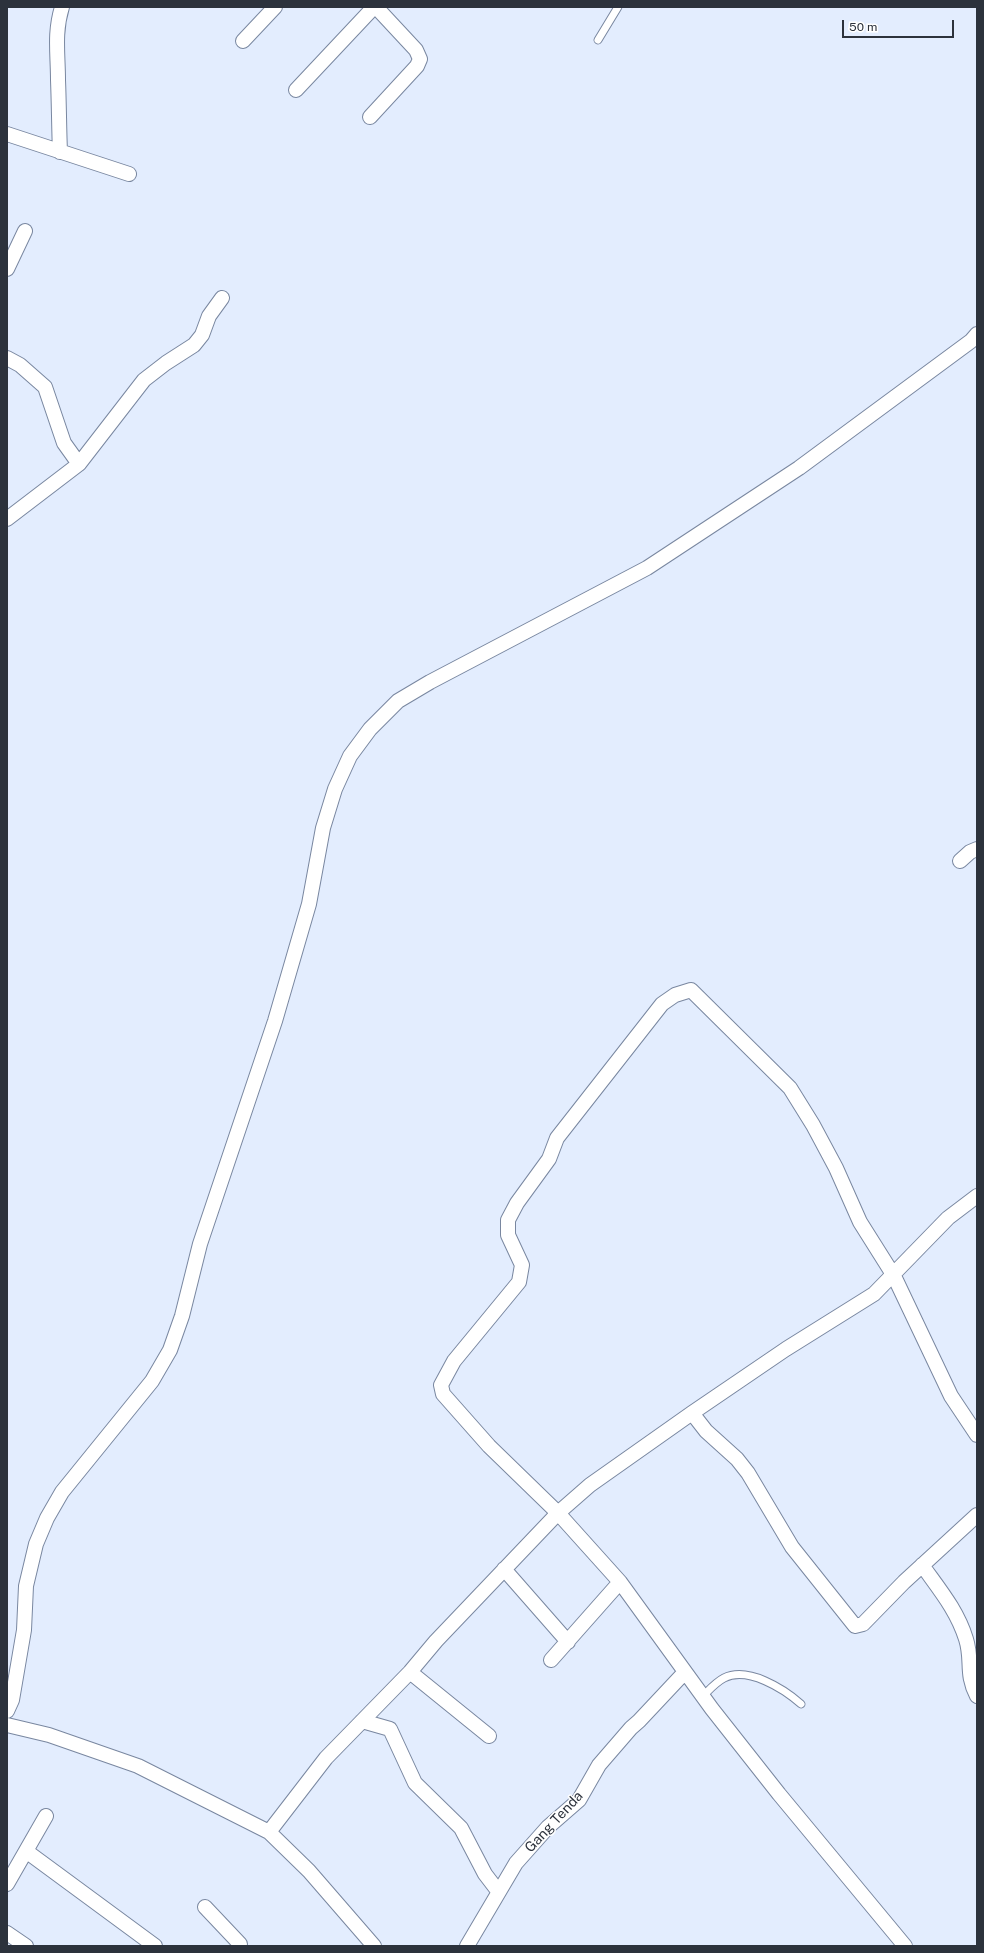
<!DOCTYPE html>
<html>
<head>
<meta charset="utf-8">
<style>
  body { margin:0 }
  #map { position:relative; width:984px; height:1953px; overflow:hidden; background:#e3edfe; font-family:"Public Sans",sans-serif }
  canvas { display:block }
  .frame { position:absolute; inset:0; border:8px solid #2c323c; pointer-events:none }
  .scale { position:absolute; left:842px; top:20px; width:112px; height:18px; box-sizing:border-box; border:2px solid #2c323c; border-top:0; padding-left:5px; font-size:12px; line-height:14px; white-space:nowrap; color:#2c323c; -webkit-text-stroke:3px #fff; paint-order:stroke }
</style>
</head>
<body>
<div id="map">
<canvas width="984" height="1953"></canvas>
<div class="frame"></div>
<div class="scale">50 m</div>
</div>
<script>
const ctx = document.querySelector('canvas').getContext('2d');
ctx.lineJoin = 'round';
function stroke(path, color, width, dash) {
  ctx.strokeStyle = color;
  ctx.lineWidth = width;
  ctx.lineCap = dash ? 'butt' : 'round';
  ctx.setLineDash(dash || []);
  ctx.stroke(path);
}
function drawText(font, color, halo, rows, align = 'center') {
  ctx.font = font + ' "Public Sans",sans-serif';
  ctx.lineWidth = 3;
  ctx.setLineDash([]);
  ctx.textBaseline = 'middle';
  ctx.strokeStyle = halo;
  ctx.fillStyle = color;
  for (const [text, x, y, turn = 0] of rows) {
    ctx.save();
    ctx.translate(x, y);
    ctx.rotate((+turn || 0) * Math.PI / 180);
    ctx.textAlign = isNaN(turn) ? turn : align;
    if (halo) ctx.strokeText(text, 0, 0);
    ctx.fillText(text, 0, 0);
    ctx.restore();
  }
}
const service = new Path2D(`
  M598,40l20,-33
  M703,1696c6,-6 13,-14 21,-18 24,-12 60,11 77,26`);
const minor = new Path2D(`
  M243,41l32,-34
  M296,90l78,-83
  M370,117l47,-51 3,-7 -4,-9 -40,-43
  M7,134l122,40
  M60,152c-1,-24 -1,-48 -2,-72 0,-26 -4,-47 4,-73
  M7,269l18,-38
  M7,358l13,7 25,22 19,56 15,21 -72,55
  M79,464l65,-84 22,-17 28,-18 8,-10 7,-19 13,-18
  M960,861l10,-9 7,-3
  M692,1413l14,18 31,28 11,14 44,74 63,79 8,-2 41,-42 73,-67
  M922,1565c17,24 35,45 44,74 7,22 -1,34 11,57
  M504,1569l64,73
  M551,1660l69,-78
  M410,1672l79,64
  M7,1711l5,-11 12,-70 2,-44 10,-42 11,-26 15,-26 90,-111 18,-31 12,-34 18,-72 75,-223 34,-117 14,-76 12,-39 15,-33 20,-27 28,-28 32,-19 217,-114 152,-100 172,-127 6,-7
  M362,1721l28,8 25,54 46,45 24,46 13,17
  M7,1725l42,10 89,31 131,66 57,-74 84,-86 26,-31 122,-128 32,-28 102,-72 94,-64 88,-55 74,-76 29,-22
  M269,1832l40,39 65,75
  M26,1851l129,95
  M7,1884l39,-68
  M205,1907l35,37 -2,2
  M7,1933l19,13
  M467,1946l49,-83 32,-36 31,-27 20,-35 32,-37 8,-7 46,-49
  M905,1946l-126,-152 -67,-85 -92,-127 -62,-69 -69,-67 -46,-52 -2,-9 13,-24 65,-79 3,-17 -14,-30v-15l9,-17 32,-44 8,-21 105,-134 13,-9 16,-5 99,98 23,37 23,43 24,54 34,54 57,120 26,39`);
const streetNames = [
  ["Gang Tenda",554,1822,-47]
];
stroke(service, '#7987a0', 9);
stroke(minor, '#7987a0', 16);
stroke(service, '#fff', 7);
stroke(minor, '#fff', 14);
drawText('14px', '#2c323c', '#fff', streetNames);
</script>
</body>
</html>
